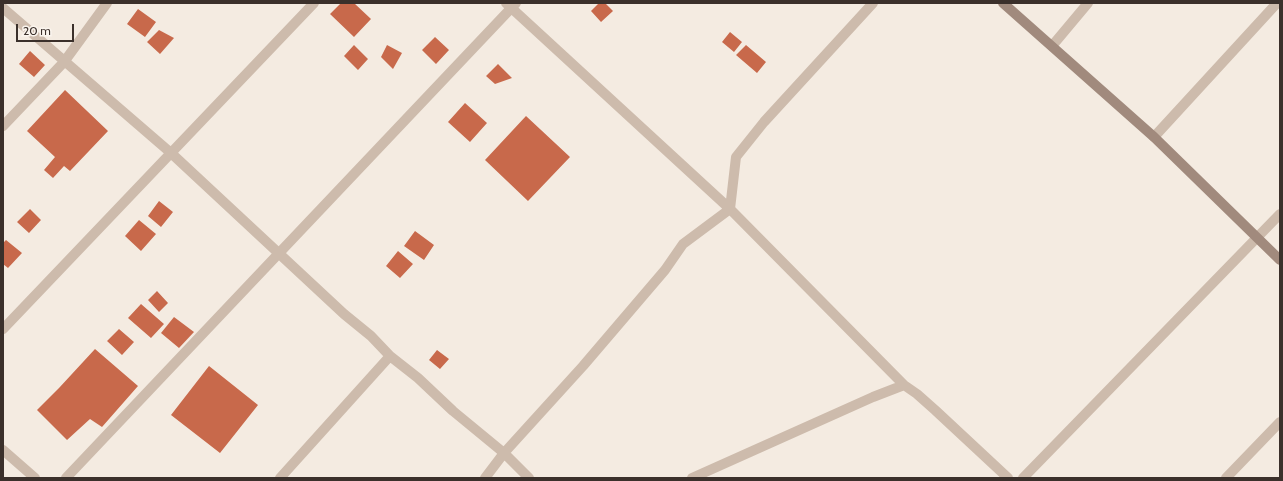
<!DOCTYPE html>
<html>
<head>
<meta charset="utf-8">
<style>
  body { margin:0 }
  #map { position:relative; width:1283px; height:481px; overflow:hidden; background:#f4ebe1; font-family:Cabin,sans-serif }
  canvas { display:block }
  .frame { position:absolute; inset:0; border:4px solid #3b302b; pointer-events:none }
  .scale { position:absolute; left:16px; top:24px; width:58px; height:18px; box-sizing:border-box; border:2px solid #3b302b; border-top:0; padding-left:5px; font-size:12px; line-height:14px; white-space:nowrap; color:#3b302b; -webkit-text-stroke:3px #fbf5ee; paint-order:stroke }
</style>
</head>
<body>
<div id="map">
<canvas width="1283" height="481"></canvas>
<div class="frame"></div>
<div class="scale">20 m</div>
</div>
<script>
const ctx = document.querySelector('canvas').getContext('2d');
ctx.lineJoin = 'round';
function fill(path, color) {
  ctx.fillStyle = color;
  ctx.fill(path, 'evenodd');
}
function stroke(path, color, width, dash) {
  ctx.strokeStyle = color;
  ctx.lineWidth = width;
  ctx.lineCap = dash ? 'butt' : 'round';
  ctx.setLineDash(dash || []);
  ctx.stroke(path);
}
const building = new Path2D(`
  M341,3h13l17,16 -17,18 -24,-23z
  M599,3h6l8,8 -12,11 -10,-11z
  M138,9l18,13 -11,15 -18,-13z
  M159,30l15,8 -14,16 -13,-12z
  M730,32l12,10 -8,10 -12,-10z
  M435,37l14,13 -13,14 -14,-14z
  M354,45l14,14 -10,11 -14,-14z
  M387,45l15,8 -9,16 -12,-12z
  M746,45l20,17 -9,11 -21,-18z
  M30,51l15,14 -11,12 -15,-13z
  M498,64l14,14 -17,6 -9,-8z
  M65,90l43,41 -38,40 -6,-5 -11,12 -9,-8 11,-13 -28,-26z
  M465,103l22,20 -17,19 -22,-20z
  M526,116l44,41 -42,44 -43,-41z
  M159,201l14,11 -12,15 -13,-11z
  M30,209l11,11 -12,13 -12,-11z
  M139,220l17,14 -15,17 -16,-15z
  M415,231l19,14 -10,15 -20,-14z
  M6,240l16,13 -14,15 -5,-4v-21z
  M398,251l15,13 -13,14 -14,-12z
  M157,291l11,12 -9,9 -11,-12z
  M141,304l23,20 -13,14 -23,-20z
  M174,317l20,15 -15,16 -18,-15z
  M119,329l15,13 -12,13 -15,-14z
  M95,349l43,37 -36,41 -12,-8 -23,21 -30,-30 22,-22z
  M437,350l12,9 -9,10 -11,-9z
  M209,366l49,39 -38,48 -49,-38z`);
const street = new Path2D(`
  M506,3l224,206 174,176 13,9 18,16 73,68
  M3,8l168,145 173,161 27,22 19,20 28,22 35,33 51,42 25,25
  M1052,46l36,-43
  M3,126l61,-64 43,-59
  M1154,137l123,-134
  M3,329l311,-326
  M3,450l32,28
  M66,478l450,-475
  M280,478l110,-122
  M485,478l19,-25 79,-87 82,-96 18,-26 47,-35 6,-52 28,-35 109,-119
  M692,478l181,-81 31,-12
  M1023,478l257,-264
  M1226,478l54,-56`);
const secondary = new Path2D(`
  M1003,3l151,134 126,123`);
fill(building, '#c8694b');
stroke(street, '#cdbbac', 10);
stroke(secondary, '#a18a7d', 10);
</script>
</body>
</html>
